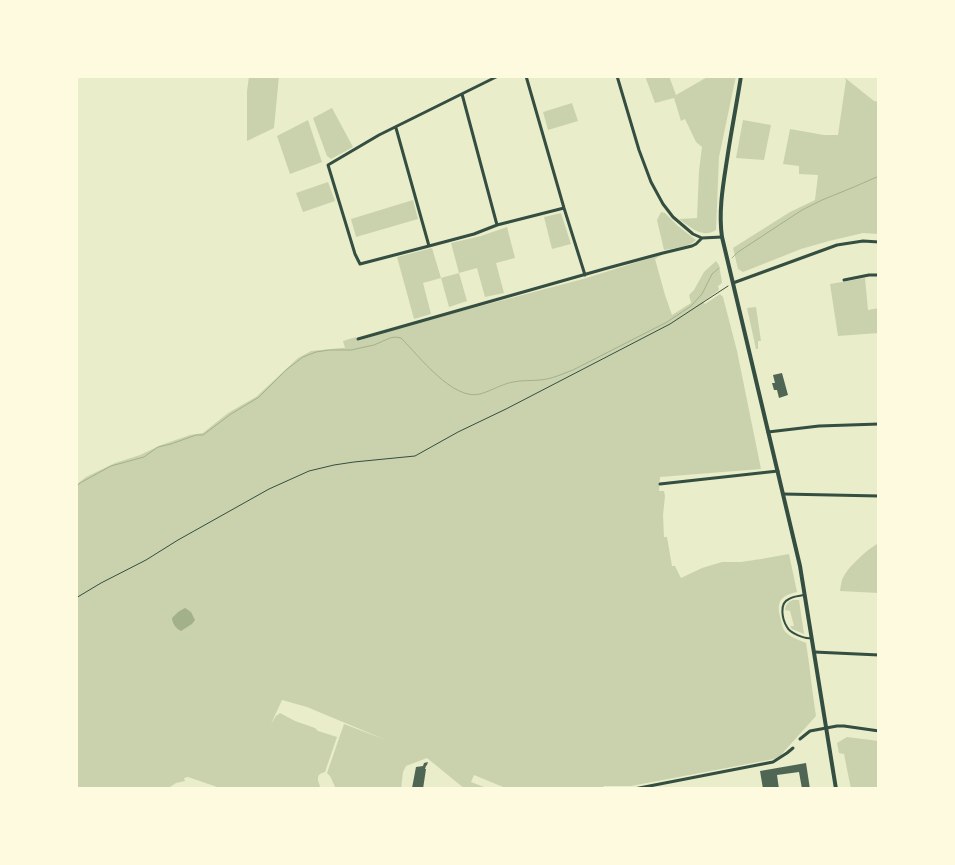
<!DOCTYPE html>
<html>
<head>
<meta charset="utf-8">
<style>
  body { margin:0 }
  #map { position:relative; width:955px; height:865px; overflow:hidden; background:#e9edc9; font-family:"Source Serif 4",serif }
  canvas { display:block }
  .frame { position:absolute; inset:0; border:78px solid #fefae0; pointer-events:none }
</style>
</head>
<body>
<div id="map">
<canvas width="955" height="865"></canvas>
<div class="frame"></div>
</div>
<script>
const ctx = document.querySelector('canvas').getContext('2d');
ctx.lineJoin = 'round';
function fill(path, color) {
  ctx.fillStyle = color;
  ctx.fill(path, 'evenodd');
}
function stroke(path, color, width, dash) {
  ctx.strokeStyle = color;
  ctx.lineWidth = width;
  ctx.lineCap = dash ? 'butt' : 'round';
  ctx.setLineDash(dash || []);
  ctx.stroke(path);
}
const green = new Path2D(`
  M249,76h30l-5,52 -27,13v-50z
  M645,76h24l7,19 33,-19h27l-17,81 -3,73c-14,9 -26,-3 -37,-11l18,-1 2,-47 3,-24 -6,-5 -11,-23 -4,2 -7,-23 -19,5z
  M844,77l30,24 5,1v132l-16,-1 -34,8 -28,8 -58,23 -5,-3 -5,-21 57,-36 25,-12 3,-25 -19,-1v-8l-16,-2 7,-35 34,6h14l8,-55z
  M572,103l6,18 -30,9 -5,-18z
  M332,108l21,39 -22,12 -4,-3 -14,-38z
  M308,120l14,42 -32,12 -13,-38z
  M743,120l28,5 -7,35 -28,-2z
  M328,182l7,19 -32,11 -7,-19z
  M413,200l5,19 -62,18 -5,-18z
  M661,212l4,1 13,13 18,14c-8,8 -22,8 -32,10l-7,-30z
  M561,213l10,31 -19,5 -8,-32z
  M507,227l8,31 -19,5 8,30 -19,4 -8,-29 -18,5 8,28 -18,6 -8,-29 -18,5 8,31 -17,5 -17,-62 35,-9 9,30 18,-5 -8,-30 30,-7z
  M663,254l-8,5 10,36 7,20 19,-12 -2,-8 5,-5 10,-18 12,-11 3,4 3,17 -1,2 -3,2 1,4 -16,12 2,2 15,-10 3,3 14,54 24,118 -101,8 -1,14h5l1,5 -2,19 1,22h3l5,29h3l6,12 21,-10 20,-6h19l20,-3 28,-5 8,38c-18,4 -21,11 -16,28 1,5 2,11 7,14 4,4 12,6 18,9 4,24 6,49 10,73l-36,40 -6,3 -143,27h-27l-3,3h-93l-34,-14 -3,7 18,7h-24l-38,-31 -21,8 -3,6 -2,17h-65l-6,-13 -3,-3 17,-49 42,16 -79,-33 -25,-7 -11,24 5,-8 4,-3 15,8 20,7 3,3 19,6 -12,35c-9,2 -8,7 -5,14l-1,3h-75l-1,-2 -2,2h-18l-35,-12 -4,1 1,3 -9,2 -9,6h-91v-304l10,-8 29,-14 25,-8 21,-10 29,-10 13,-2 25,-20 28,-16 42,-39 13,-7 30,-3h4l-2,-7 13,-4 2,4 47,-15 178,-47z
  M865,278l3,32 11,-2v25l-41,3 -8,-52z
  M756,307l5,34h-3v8h-2l-9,-41z
  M879,543v50l-39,-2c1,-5 1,-11 4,-15 4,-9 26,-29 35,-33z
  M793,600h6l5,34 -12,-5 -2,-3h4l-4,-15 -5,-1c1,-6 3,-8 8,-10z
  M847,737l32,4v48h-28l-7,-35 -5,-1 -2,-10z`);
const water = new Path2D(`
  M185,608l6,4 4,8 -3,4 -11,7c-5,-2 -9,-8 -9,-13l6,-6z`);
const stream = new Path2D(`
  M732,258l6,-6 64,-42 20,-10 32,-13 25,-11
  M76,487l4,-4 31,-17 33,-9 14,-10 13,-3 25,-9h7l28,-21 28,-17 27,-27 17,-13 13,-5 13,-2h22l23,-5 16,-7 5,-1 6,1c18,18 52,63 79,56 11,-3 22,-10 33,-12 9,-2 18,-1 27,-2 12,-1 22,-6 33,-10l94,-48 24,-16 11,-12 10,-20 7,-6`);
const building = new Path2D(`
  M782,373l6,22 -9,3 -2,-8h-3l-2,-7h3l-2,-8z
  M428,762l-1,3 -1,1 -1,3h1l-3,20h-9l-2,-1 4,-21 7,-1 1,-3z
  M806,763l4,26h-8l-3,-17 -22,3 2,14h-16l-3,-18z`);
const path = new Path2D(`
  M76,598l25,-15 45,-23 32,-20 91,-51 40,-18 25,-6 20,-3 61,-6 43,-24 48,-23 164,-85 58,-38`);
const service = new Path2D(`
  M804,595c-5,1 -11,1 -15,4 -10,4 -7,20 -2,28 3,6 17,12 24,11`);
const minor = new Path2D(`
  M526,76l38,132 21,67
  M617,76l22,74 12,32 12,22 10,13 20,17 9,4 20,-1
  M462,94l35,131
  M396,128l33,118 45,-12 23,-9 67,-17
  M429,246l-69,18 -5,-10 -27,-89 51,-30 119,-59
  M844,280l25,-5h10
  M733,283l104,-38 26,-4 16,1
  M358,339l246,-70 59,-16 29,-7 4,-2 6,-6
  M768,432l51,-6 60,-2
  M660,484l118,-13
  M783,494l96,2
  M814,652l65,3
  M800,739l10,-8 27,-5h7l35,5
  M634,789l139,-27 14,-9 6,-5`);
const tertiary = new Path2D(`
  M741,76c-4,26 -9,51 -13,77 -4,27 -10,56 -6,84l78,329 36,223`);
fill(green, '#cad2ad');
fill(water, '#a3b18a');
stroke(stream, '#a3b18a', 1);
fill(building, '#4f6655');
stroke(path, '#344e41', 1);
stroke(service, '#344e41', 2);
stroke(minor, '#344e41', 3);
stroke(tertiary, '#344e41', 4);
</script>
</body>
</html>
